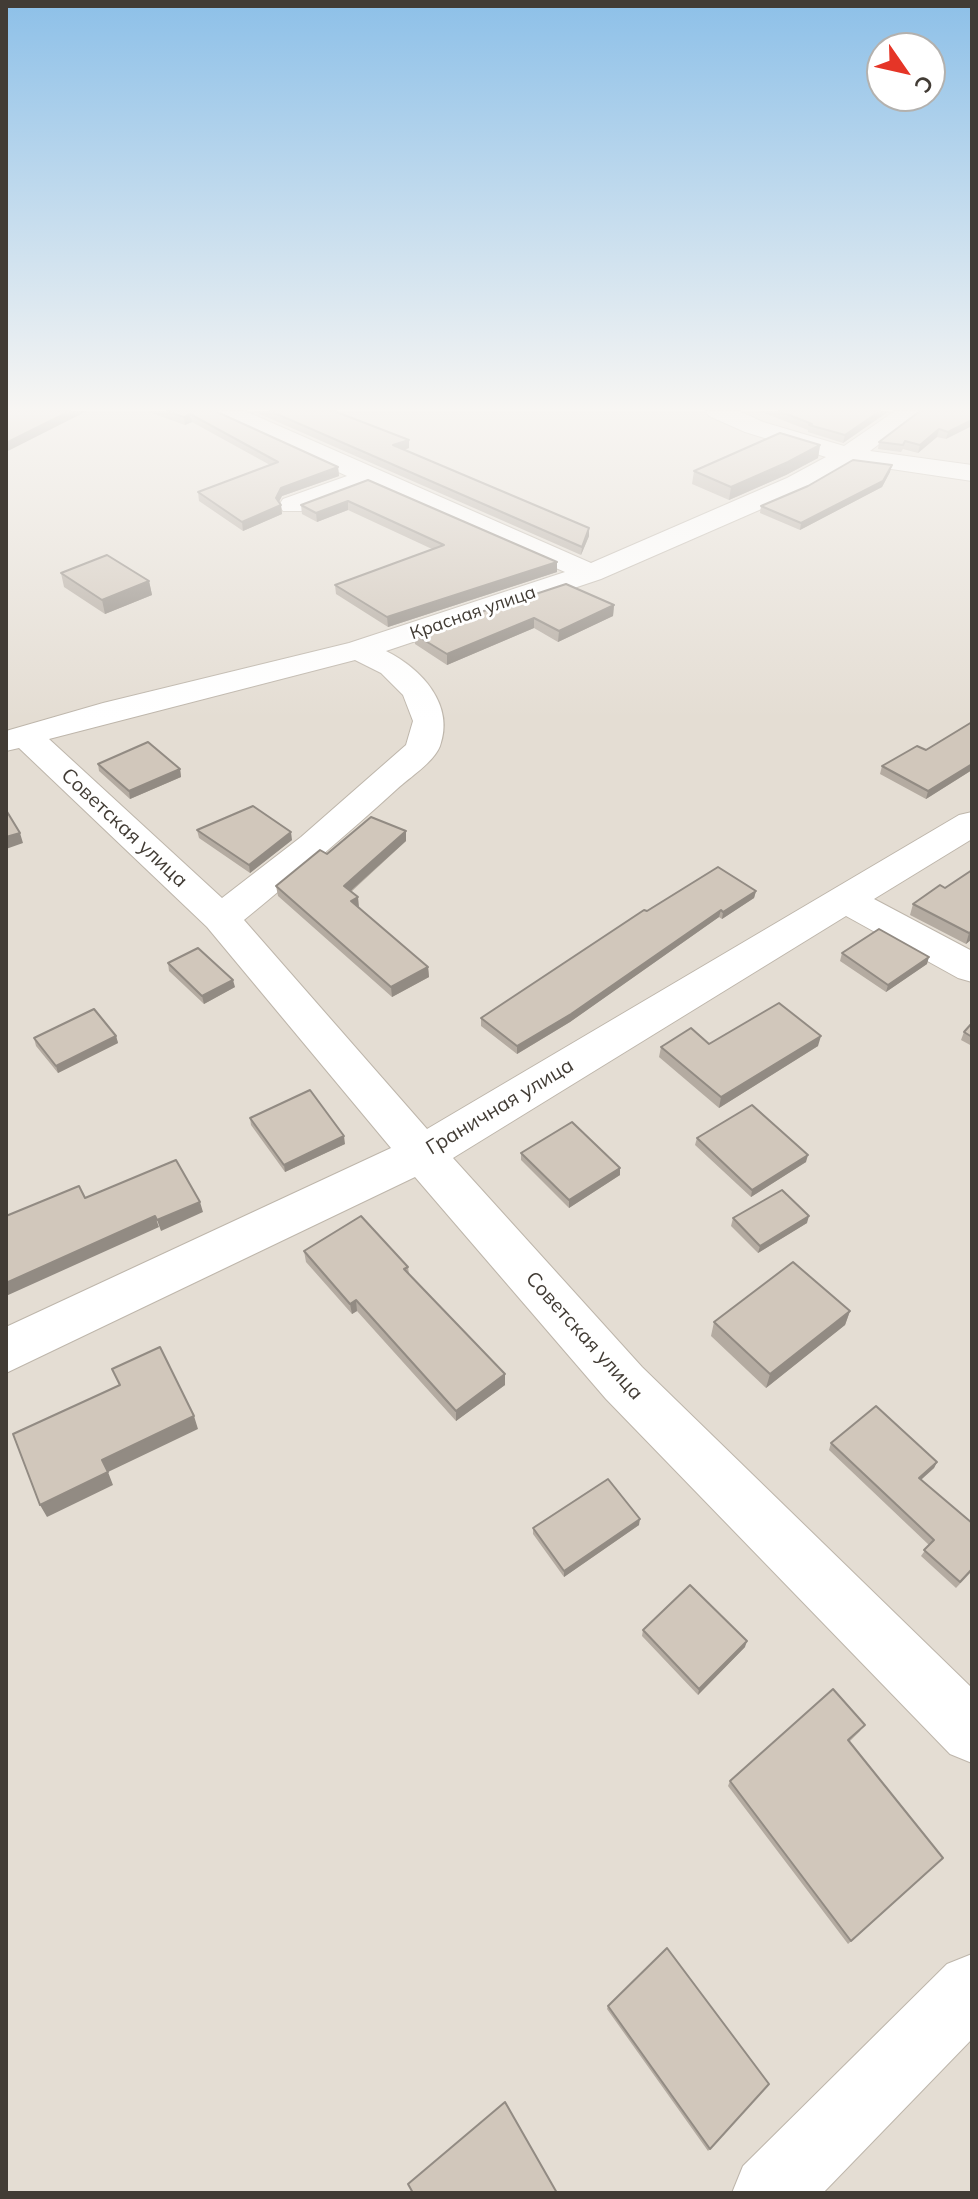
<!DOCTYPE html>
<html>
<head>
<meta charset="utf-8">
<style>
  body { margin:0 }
  #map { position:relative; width:978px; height:2199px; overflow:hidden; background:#f0ece5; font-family:Mulish,sans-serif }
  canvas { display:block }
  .frame { position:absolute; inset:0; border:8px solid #423c35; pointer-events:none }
  .north { position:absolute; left:866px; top:32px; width:80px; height:80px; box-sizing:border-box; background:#fff; border:2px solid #b3b1ae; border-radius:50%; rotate:124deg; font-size:22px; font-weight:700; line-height:32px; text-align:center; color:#423c35 }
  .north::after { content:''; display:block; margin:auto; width:28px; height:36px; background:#e53527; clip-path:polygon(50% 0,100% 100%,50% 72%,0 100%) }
</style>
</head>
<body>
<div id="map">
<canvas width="978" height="2199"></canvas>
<div class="frame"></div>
<div class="north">С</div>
</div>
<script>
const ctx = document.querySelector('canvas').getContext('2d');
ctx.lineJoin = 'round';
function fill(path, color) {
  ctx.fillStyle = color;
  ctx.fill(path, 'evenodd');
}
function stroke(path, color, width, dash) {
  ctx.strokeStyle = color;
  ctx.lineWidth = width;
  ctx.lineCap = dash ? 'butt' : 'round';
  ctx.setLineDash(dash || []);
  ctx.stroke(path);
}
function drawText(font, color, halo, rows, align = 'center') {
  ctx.font = font + ' Mulish,sans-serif';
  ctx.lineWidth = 6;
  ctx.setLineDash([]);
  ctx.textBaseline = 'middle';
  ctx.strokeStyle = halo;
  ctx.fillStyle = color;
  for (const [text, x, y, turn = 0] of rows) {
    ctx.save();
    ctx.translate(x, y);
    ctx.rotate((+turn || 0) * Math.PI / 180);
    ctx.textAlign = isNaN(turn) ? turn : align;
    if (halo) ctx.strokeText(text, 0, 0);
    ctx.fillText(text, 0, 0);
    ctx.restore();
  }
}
const residential = new Path2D(`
  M6,411h966v1782h-966z`);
const minor = new Path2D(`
  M213,411h32l346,152 196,-85 39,-21 -81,-25 -36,-16 -3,-5h33l24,11 81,24 51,-35h28l-53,40 102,14v16l-121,-18 -46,27 -204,89 -215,72c36,18 69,54 54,95 -7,17 -30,31 -43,43 -50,46 -101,88 -153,131l183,209 532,-314 13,-3v27l-98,60 98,52v31l-14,-4 -112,-62 -393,242 189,209 330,321v75l-22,-9 -344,-355 -191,-222 -409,196v-46l385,-179 -184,-221 -188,-179 -13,3v-20l97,-28 246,-60 216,-71 -196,-86 -68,25h-18l-4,-6 4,-6 64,-23 -131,-60zM355,660l26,13 22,22 10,26 -7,24 -105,92 -79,61 -173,-159z
  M972,1954v85l-149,154h-91l11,-27 204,-202z`);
const wall = new Path2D(`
  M146,411h69l123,56 1,9 -57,20 -3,6 2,3 1,9 -39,17 -44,-30 -1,-9 72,-27 -78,-43 -7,3z
  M253,411h81l75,37 -5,2 185,86 -8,19z
  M759,411h130l-46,32 -35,-11v-2z
  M972,411l-26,28 -9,-2 -19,16 -15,-4 -2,3 -23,-3 1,-7z
  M820,445l-2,13 -32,17 -57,25 -37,-16 2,-13z
  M890,472l-8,15 -82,43 -40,-17 1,-7z
  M368,480l189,82v10l-169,55 -52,-33 -1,-9 97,-36 -84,-39 -31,12 -15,-8 -1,-9z
  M61,573l88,8 3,14 -47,19 -41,-27z
  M614,605l-1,11 -55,26 -24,-14 -87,37 -32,-21 -1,-10z
  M972,722v48l-46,29 -46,-25 2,-8 44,-16z
  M98,764l82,5 1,8 -51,22 -31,-28z
  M197,830l95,10 -42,33 -51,-35z
  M406,841l-55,51 7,15 70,60 1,10 -37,20 -114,-101 -2,-10 51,-32z
  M972,870v69l-6,5 -56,-29 3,-11 32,-16z
  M756,891l-2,7 -32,21 -3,-2 -149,105 -53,32 -36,-28v-8l166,-107z
  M842,953l85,11 -41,28 -46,-31z
  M168,963l67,24 -31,17 -35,-33z
  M972,1023v23l-11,-6 3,-8z
  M116,1036l2,7 -60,30 -22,-27 -2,-8z
  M818,1046l-99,62 -60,-51 2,-10z
  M250,1118l95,26 -60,28 -34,-47z
  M697,1138l109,24 -55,35 -56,-52z
  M521,1153l99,15v7l-51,33 -48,-48z
  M733,1218l74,5 -49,30 -27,-27z
  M304,1251l104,16 1,7 96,100v11l-49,36 -99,-110 -5,3 -46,-52z
  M850,1311l-5,14 -79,63 -55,-52 3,-14z
  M831,1443l106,19 -3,6 -13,12 51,91 -16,17 -35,-32 8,-11 -100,-95z
  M639,1525l-75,52 -31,-43v-6z
  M643,1630l102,17 -47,48 -56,-59z
  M861,1730l-12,12 90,120 -91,82 -120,-158 2,-5z
  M608,2006l161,78 -61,67 -101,-142z`);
const shadedWall = new Path2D(`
  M70,411h17l-81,41v-9z
  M880,411h9l-46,32 2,-8z
  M190,414l2,8 -7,3 -1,-8z
  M972,420v6l-26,13 2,-7z
  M939,429l-2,8 -19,16 2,-8z
  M409,440v8l-16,5v-8z
  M820,445l-2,13 -32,17 -57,25 2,-13z
  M892,465l-2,7 -8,15 -82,43 1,-7z
  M338,467l1,9 -57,20 -6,11v-9l5,-10z
  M348,501v9l-31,12 -1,-9z
  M281,505l1,9 -39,17 -1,-9z
  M589,528v8l-8,19 1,-8z
  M557,562v10l-169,55 -1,-10z
  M149,581l3,14 -47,19 -3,-14z
  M614,605l-1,11 -55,26 1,-11z
  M534,618v10l-87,37v-11z
  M972,764v6l-46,29 2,-8z
  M180,769l1,8 -51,22 -1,-8z
  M406,831v10l-61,55 -1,-10z
  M291,832l1,8 -42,33 -1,-8z
  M20,833l3,10 -17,6v-12z
  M756,891l-2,7 -32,21 1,-7z
  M358,897l1,10 -8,-6z
  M721,910l-2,7 -149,105 -53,32v-8z
  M972,931v8l-6,5 3,-11z
  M929,957l-2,7 -41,28 2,-7z
  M428,967l1,10 -37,20 -1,-10z
  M233,980l2,7 -31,17 -2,-8z
  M116,1036l2,7 -60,30 -2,-7z
  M821,1036l-3,10 -99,62 2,-11z
  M344,1136l1,8 -60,28 -1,-7z
  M808,1155l-2,7 -55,35 1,-7z
  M620,1168v7l-51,33v-8z
  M200,1202l3,10 -42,19 -4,-11z
  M155,1216l4,11 -153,69v-13z
  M809,1216l-2,7 -49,30 2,-7z
  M356,1300l1,11 -5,3 -2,-10z
  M850,1311l-5,14 -79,63 4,-14z
  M505,1374v11l-49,36v-10z
  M194,1416l4,13 -90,43 -6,-12z
  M937,1462l-3,6 -18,16 3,-6z
  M108,1472l5,13 -66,32 -7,-12z
  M640,1519l-1,6 -75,52v-6z
  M747,1641l-2,6 -47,48 1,-6z`);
const building = new Path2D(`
  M6,411h64l-64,32z
  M167,411h48l123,56 -57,21 -5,10 5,7 -39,17 -44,-30 80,-30 -88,-48 -6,3z
  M270,411h64l75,29 -16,5 196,83 -7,19z
  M779,411h101l-35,24 -36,-10 3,-1z
  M920,411h52v9l-24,12 -9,-3 -19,16 -15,-4 -2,4 -24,-3z
  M780,433l40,12 -32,17 -57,25 -37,-16z
  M853,460l39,5 -9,16 -82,42 -40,-17 47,-20z
  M368,480l189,82 -170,55 -52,-32 109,-40 -96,-44 -32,12 -15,-8z
  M107,555l42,26 -47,19 -41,-27z
  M566,584l48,21 -55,26 -25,-13 -87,36 -33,-20z
  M972,722v42l-44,27 -46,-25 35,-20 9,4z
  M148,742l32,27 -51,22 -31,-27z
  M253,806l38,26 -42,33 -52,-35z
  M6,810l14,23 -14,4z
  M371,817l35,14 -62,55 14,11 -7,4 77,66 -37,20 -115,-101 44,-36 7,4z
  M718,867l38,24 -33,21 -2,-2 -150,104 -54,32 -36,-28 163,-108 3,1z
  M972,870v61l-3,2 -56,-29 27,-19 5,3z
  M879,929l50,28 -41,28 -46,-32z
  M198,948l35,32 -31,16 -34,-33z
  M779,1003l42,33 -100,61 -60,-50 30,-19 18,16z
  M94,1009l22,27 -60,30 -22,-28z
  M972,1023v14l-8,-5z
  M310,1090l34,46 -60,29 -34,-47z
  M752,1105l56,50 -56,35 -55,-52z
  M572,1122l48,46 -51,32 -48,-47z
  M176,1160l24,42 -43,18 -2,-4 -149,67v-67l73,-30 6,12z
  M782,1190l27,26 -49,30 -27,-28z
  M361,1216l47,51 -4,2 101,105 -49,37 -100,-111 -6,4 -46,-53z
  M793,1262l57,49 -80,63 -56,-52z
  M160,1347l34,69 -92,44 6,12 -68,33 -27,-71 107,-49 -8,-16z
  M876,1406l61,56 -18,16 53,45v46l-12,13 -36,-32 10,-10 -103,-97z
  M608,1479l32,40 -76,52 -31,-43z
  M690,1585l57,56 -48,48 -56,-59z
  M833,1689l32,36 -17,15 95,118 -92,83 -121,-160z
  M667,1948l102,136 -59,65 -102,-143z
  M505,2102l52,91h-144l-5,-9z`);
const farStreetnames = [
  ["Красная улица",473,613,-19]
];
const streetNames = [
  ["Советская улица",124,828,43],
  ["Граничная улица",500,1107,-31],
  ["Советская улица",584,1336,48]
];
fill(residential, '#e4ddd3');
stroke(minor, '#beb6ab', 2);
fill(minor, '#fff');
fill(wall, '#b4aba1');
fill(shadedWall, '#928b83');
fill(building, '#d1c7bb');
stroke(building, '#928b83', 2);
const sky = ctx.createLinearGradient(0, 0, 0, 719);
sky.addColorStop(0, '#8dc0e8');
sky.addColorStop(0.57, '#f8f6f3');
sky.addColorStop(1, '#f8f6f300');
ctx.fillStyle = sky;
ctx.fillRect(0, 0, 978, 719);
drawText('18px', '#423c35', '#fff', farStreetnames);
drawText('20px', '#423c35', '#fff', streetNames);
</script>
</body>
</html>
